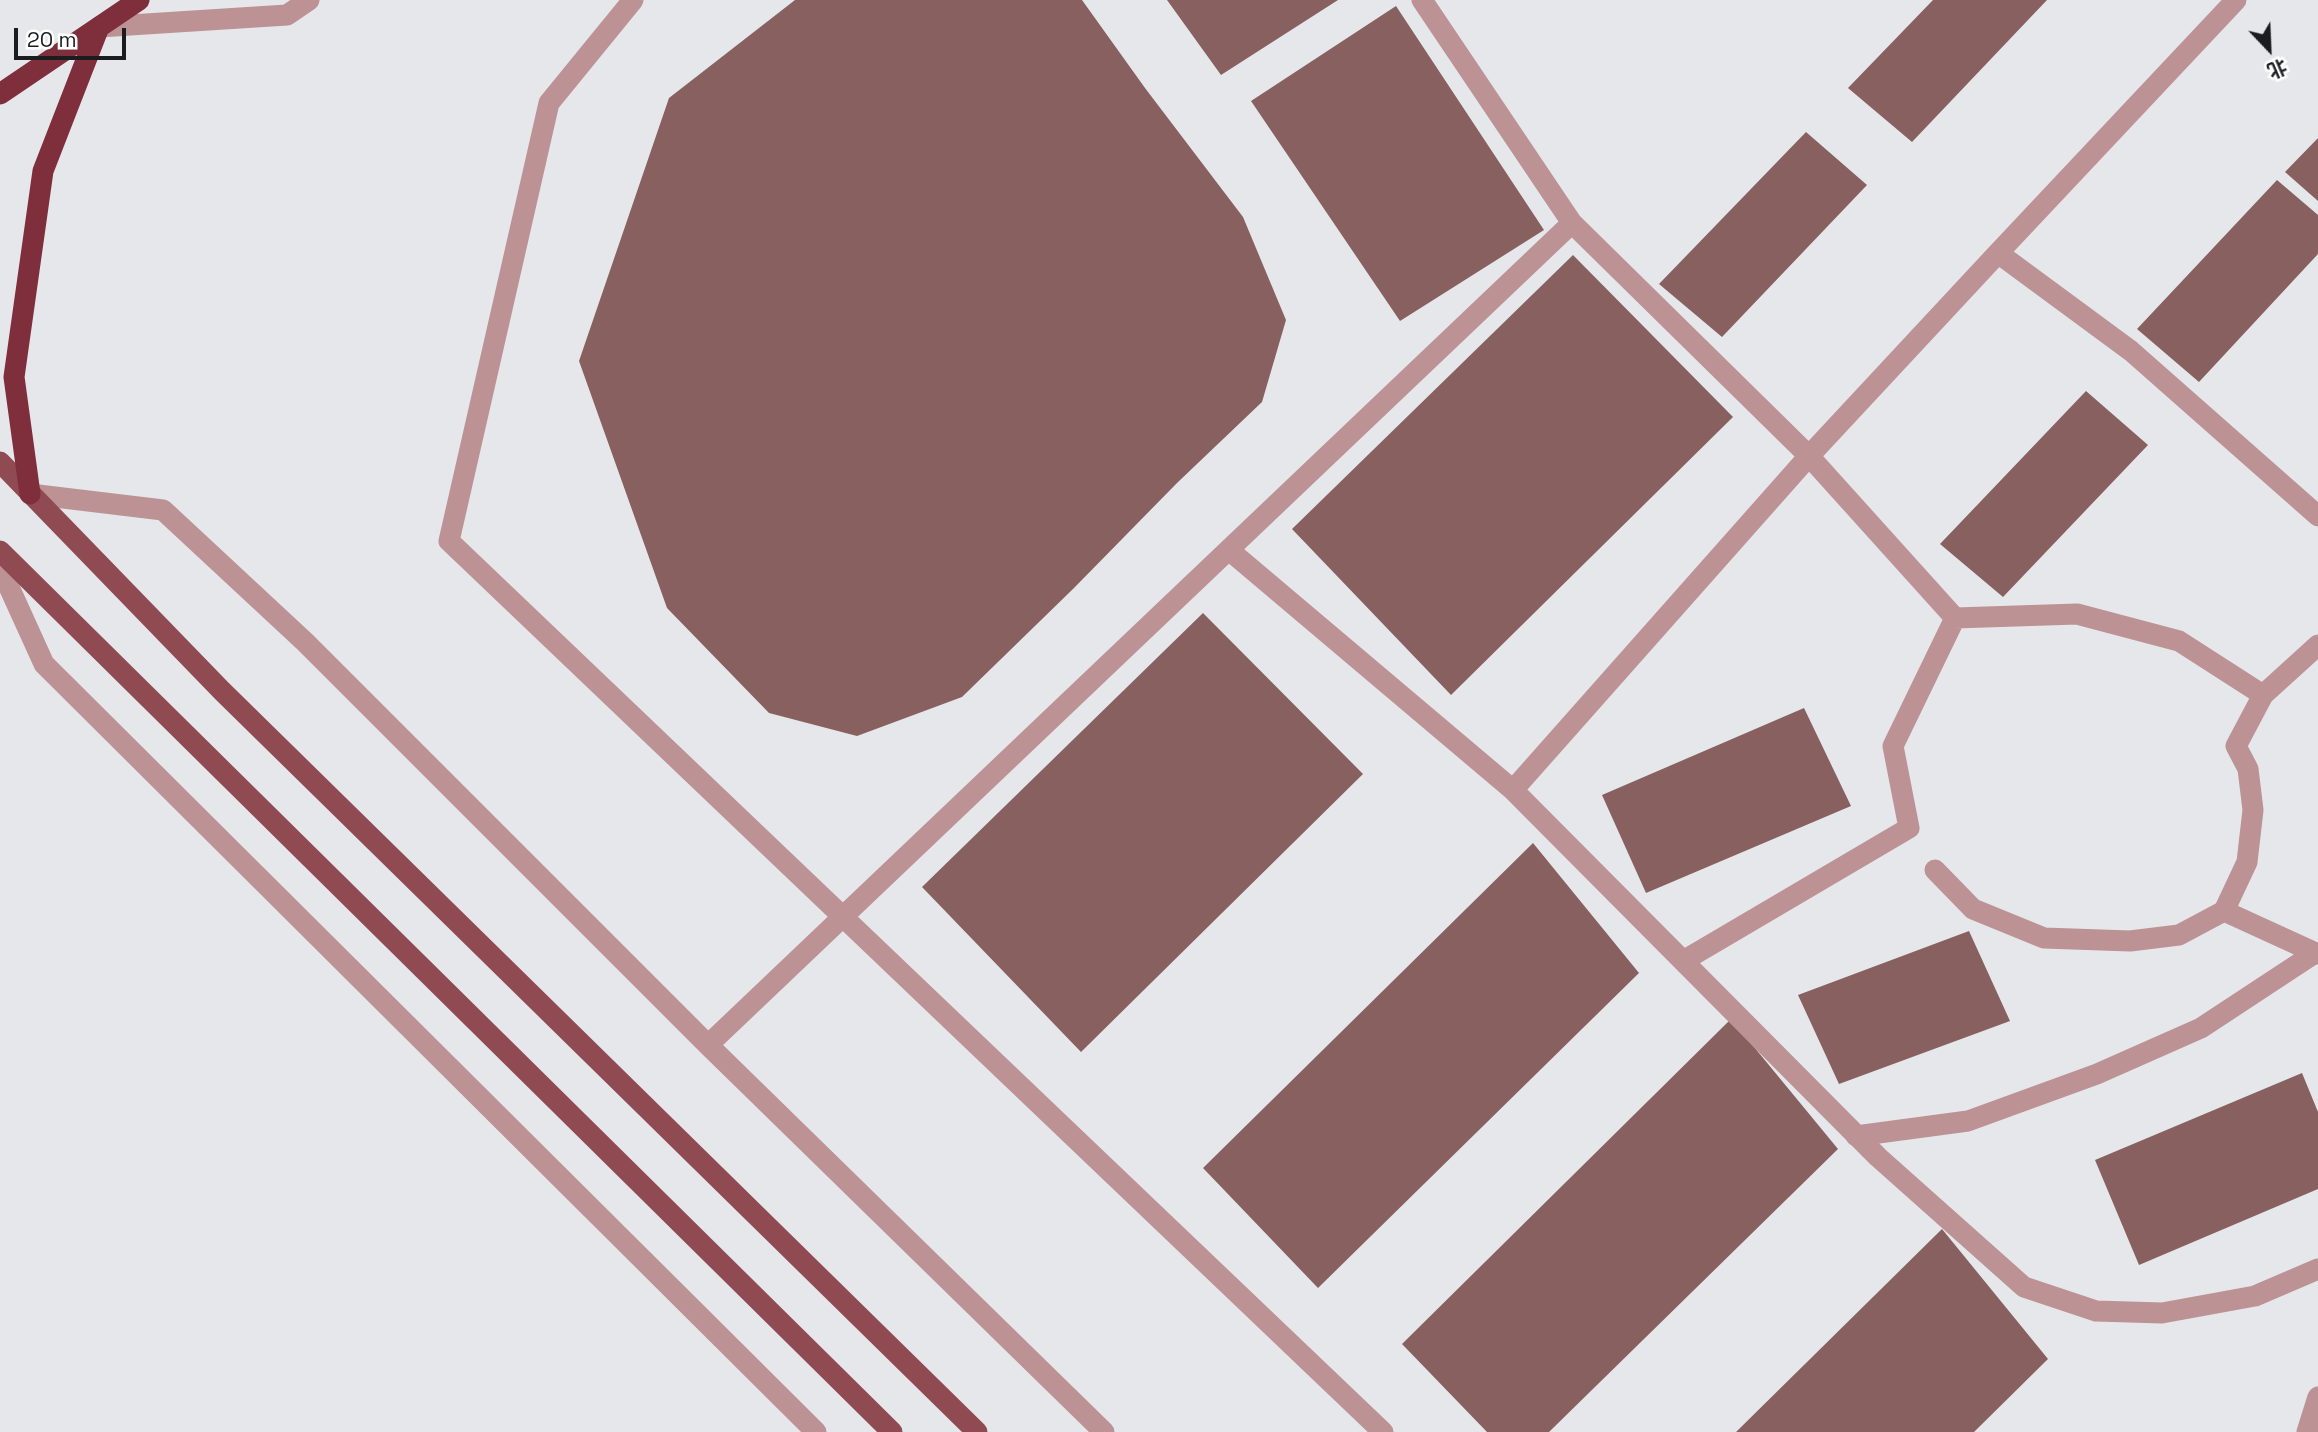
<!DOCTYPE html>
<html>
<head>
<meta charset="utf-8">
<style>
  body { margin:0 }
  #map { position:relative; width:2318px; height:1432px; overflow:hidden; background:#e5e7eb; font-family:"Space Grotesk","Noto Sans SC",sans-serif }
  canvas { display:block }
  .north { position:absolute; left:2234px; top:14px; width:70px; height:70px; -webkit-text-stroke:5px #fff; paint-order:stroke; rotate:157deg; font-size:19px; font-weight:700; line-height:28px; text-align:center; color:#1b1c1d }
  .north::after { content:''; display:block; margin:auto; width:24px; height:32px; background:#1b1c1d; clip-path:polygon(50% 0,100% 100%,50% 72%,0 100%) }
  .scale { position:absolute; left:14px; top:28px; width:112px; height:32px; box-sizing:border-box; border:4px solid #1b1c1d; border-top:0; padding-left:9px; font-size:21px; line-height:24px; white-space:nowrap; color:#1b1c1d; -webkit-text-stroke:5px #fff; paint-order:stroke }
</style>
</head>
<body>
<div id="map">
<canvas width="2318" height="1432"></canvas>
<div class="north">北</div>
<div class="scale">20 m</div>
</div>
<script>
const ctx = document.querySelector('canvas').getContext('2d');
ctx.lineJoin = 'round';
function fill(path, color) {
  ctx.fillStyle = color;
  ctx.fill(path, 'evenodd');
}
function stroke(path, color, width, dash) {
  ctx.strokeStyle = color;
  ctx.lineWidth = width;
  ctx.lineCap = dash ? 'butt' : 'round';
  ctx.setLineDash(dash || []);
  ctx.stroke(path);
}
const building = new Path2D(`
  M795,0h287l63,88 98,129 43,103 -24,82 -85,81 -103,105 -112,109 -105,39 -88,-23 -102,-105 -88,-247 90,-263z
  M1167,0h171l-117,75z
  M1933,0h114l-135,142 -64,-54z
  M1396,6l148,224 -144,91 -149,-220z
  M1806,132l61,53 -145,152 -63,-53z
  M2318,138v63l-33,-29z
  M2277,180l41,35v39l-119,128 -62,-53z
  M1573,255l160,162 -282,278 -159,-166z
  M2086,391l62,54 -145,152 -63,-53z
  M1203,613l160,161 -282,278 -159,-165z
  M1804,708l47,98 -205,87 -44,-98z
  M1533,843l106,130 -321,315 -115,-120z
  M1969,931l41,90 -171,63 -41,-89z
  M1731,1019l107,130 -289,283h-62l-85,-88z
  M2302,1073l16,39v77l-179,76 -44,-105z
  M1942,1229l106,130 -74,73h-238z`);
const minor = new Path2D(`
  M633,0l-84,103 -100,438 934,891
  M1422,0l150,223 237,233 146,162 -62,128 16,82 -226,133
  M99,27l188,-12 22,-15
  M1998,253l238,-253
  M30,494l133,16 142,132 403,403 396,387
  M1229,550l284,240 365,367 146,130 72,24 66,2 93,-17 63,-27
  M0,567l44,97 772,768
  M1955,618l122,-4 102,27 84,54
  M1513,790l296,-334 189,-203 133,98 187,165
  M1935,870l38,39 71,29 86,3 49,-6 45,-24 23,-49 6,-52 -5,-41 -12,-23 27,-51 55,-50
  M2224,911l94,43
  M708,1045l864,-822
  M1856,1136l112,-15 129,-47 104,-46 114,-75
  M2307,1432l11,-35`);
const major = new Path2D(`
  M0,462l222,229 755,741
  M0,551l892,881`);
const highway = new Path2D(`
  M0,94l139,-94
  M30,494l-16,-117 29,-206 56,-144`);
fill(building, '#88605f');
stroke(minor, '#bc9295', 21);
stroke(major, '#904a52', 21);
stroke(highway, '#7f2e3b', 21);
</script>
</body>
</html>
